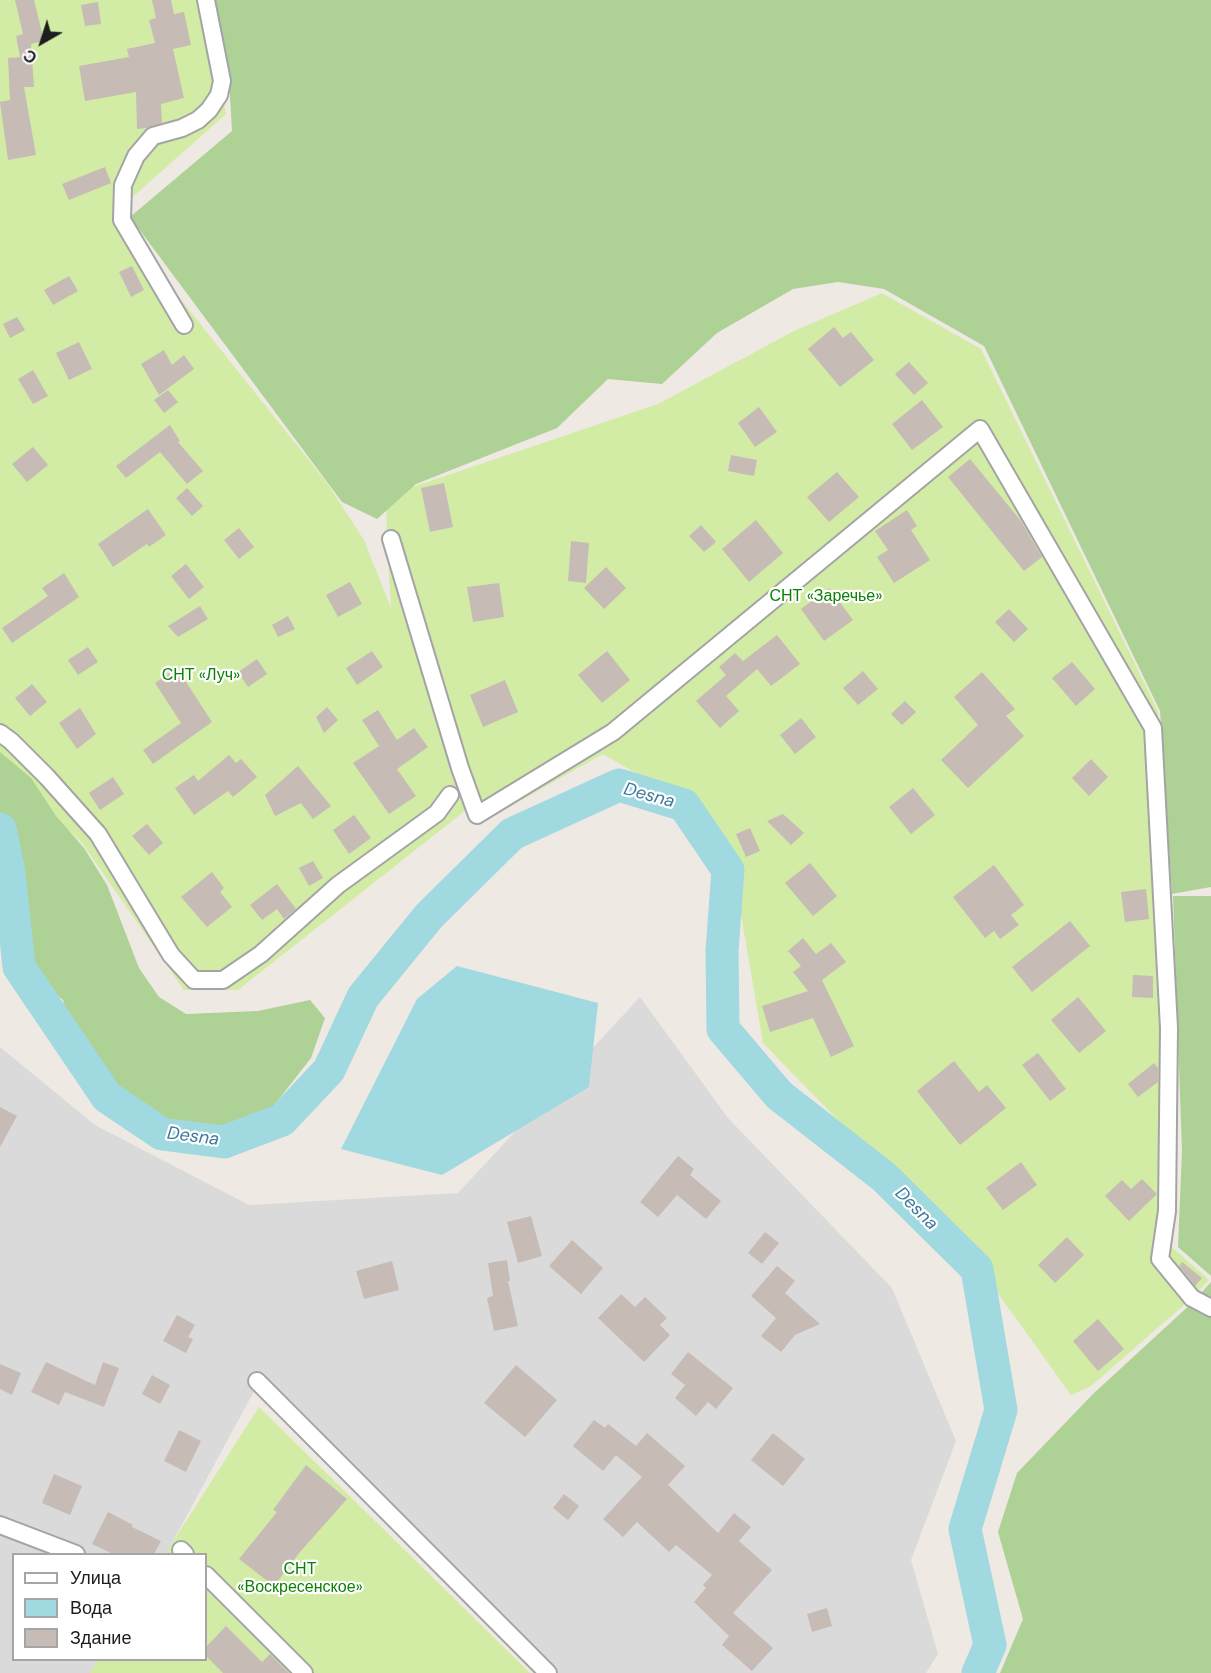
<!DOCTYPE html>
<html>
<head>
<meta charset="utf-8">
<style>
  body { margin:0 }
  #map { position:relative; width:1211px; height:1673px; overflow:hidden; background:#efe9e3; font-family:"DM Sans",sans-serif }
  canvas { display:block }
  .legend { position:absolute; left:12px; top:1553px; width:195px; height:108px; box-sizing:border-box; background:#fff; border:2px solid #a5a5a5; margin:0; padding:8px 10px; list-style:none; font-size:18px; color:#1d1d1d }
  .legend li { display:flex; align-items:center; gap:12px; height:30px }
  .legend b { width:30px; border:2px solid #a5a5a5 }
  .north { position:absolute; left:12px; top:12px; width:60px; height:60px; -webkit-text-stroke:4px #fff; paint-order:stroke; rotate:219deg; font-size:16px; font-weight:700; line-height:24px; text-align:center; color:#1d1d1d }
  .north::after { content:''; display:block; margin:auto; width:21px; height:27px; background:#1d1d1d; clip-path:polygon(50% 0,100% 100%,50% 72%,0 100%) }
</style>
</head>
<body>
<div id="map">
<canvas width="1211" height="1673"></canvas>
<ul class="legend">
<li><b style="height:8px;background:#fff"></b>Улица</li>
<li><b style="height:16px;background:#a0d9df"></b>Вода</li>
<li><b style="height:16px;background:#c7bbb6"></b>Здание</li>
</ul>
<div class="north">С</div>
</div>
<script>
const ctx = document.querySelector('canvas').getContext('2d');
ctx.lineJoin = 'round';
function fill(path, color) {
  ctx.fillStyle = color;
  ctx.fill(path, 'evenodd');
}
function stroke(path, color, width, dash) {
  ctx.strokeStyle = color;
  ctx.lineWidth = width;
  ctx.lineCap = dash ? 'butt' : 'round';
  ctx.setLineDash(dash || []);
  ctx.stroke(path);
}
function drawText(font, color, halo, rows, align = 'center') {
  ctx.font = font + ' "DM Sans",sans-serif';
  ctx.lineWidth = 4.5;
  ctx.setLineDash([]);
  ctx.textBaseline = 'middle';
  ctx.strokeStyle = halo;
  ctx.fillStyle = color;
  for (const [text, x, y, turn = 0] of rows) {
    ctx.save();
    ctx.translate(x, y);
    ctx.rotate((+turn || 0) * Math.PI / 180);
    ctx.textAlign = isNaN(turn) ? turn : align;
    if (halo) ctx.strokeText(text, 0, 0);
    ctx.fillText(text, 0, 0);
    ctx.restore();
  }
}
const residential = new Path2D(`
  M640,997l88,121 164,170 64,153 -45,119 27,94 -12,19h-368l-299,-291 -93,172h-152v106h88l-9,13h-93v-626l95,78 154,80 209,-12z`);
const grass = new Path2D(`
  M0,0h203l23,114 -98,87 15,51 184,231 37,57 27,68 -4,-65 -1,-47 272,-92 136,-73 88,-38 99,56 177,362 14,365v171l37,33 -17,18 -101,88 -20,9 -97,-135 -211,-217 -30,-175 -46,-65 -84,-49 -126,71 -11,-15 -228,180h-54l-102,-147 -82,-77z
  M259,1407l271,266h-440l8,-13h108v-106h-41z`);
const forest = new Path2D(`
  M215,0h996v887l-39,7 -12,-183 -176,-365 -100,-57 -46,-7 -45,7 -76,44 -55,51 -54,-5 -51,49 -141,56 -39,35 -35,-17 -212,-285 102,-86 -3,-53z
  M0,752l31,26 25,38 28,32 23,37 32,83 20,29 27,17 72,-3 52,-11 15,18 -14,40 -39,50 -45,25 -63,-7 -55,-33 -41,-43 -12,-22 10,-12 -3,-16 -20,-16 -22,-33 -4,-88 -17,-35z
  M1173,896h38v380l-33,-29 4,-96z
  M1211,1282v391h-211l23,-54 -25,-87 19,-59 76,-79 100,-92z`);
const water = new Path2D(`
  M457,966l141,37 -9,84 -147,88 -101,-26 76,-150z`);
const river = new Path2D(`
  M0,829l9,43 10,95 88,130 55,37 62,8 58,-22 47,-50 34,-73 66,-81 83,-82 107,-49 65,20 44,65 -6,81 1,78 56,66 105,82 93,92 24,141 -36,119 25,116 -12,28`);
const building = new Path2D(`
  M15,0h19l10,41 -13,3 3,43h-10l12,68 -28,5 -8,-58 10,-2 -2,-42 12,-1 -4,-21 7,-2z
  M152,0h19l3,14 10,-2 7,33 -18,4 11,49 -23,6 1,19 -16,5 -9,1 -1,-37 -51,9 -6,-35 50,-9 -2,-8 28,-6 -6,-23 7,-2z
  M98,2l3,22 -16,2 -4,-21z
  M105,167l6,16 -42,17 -7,-16z
  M132,266l12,24 -13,7 -12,-25z
  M69,276l9,15 -25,14 -9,-15z
  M17,317l8,13 -15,8 -7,-14z
  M834,327l9,11 8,-6 23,28 -34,27 -32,-38z
  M79,342l13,27 -23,11 -13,-27z
  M164,350l8,15 12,-10 10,14 -35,26 -18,-31z
  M909,362l19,21 -14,12 -19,-21z
  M33,370l15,26 -15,8 -15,-25z
  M168,390l10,12 -14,11 -10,-13z
  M922,400l21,27 -31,23 -20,-26z
  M759,407l18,25 -22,15 -17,-24z
  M170,425l10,16 -2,1 25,29 -16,13 -27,-32 -34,26 -10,-12z
  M33,447l15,18 -21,17 -15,-18z
  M731,455l26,5 -3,16 -26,-5z
  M970,459l51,62 21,36 -18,14 -76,-94z
  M837,472l22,25 -30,25 -22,-25z
  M444,483l9,44 -23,5 -9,-44z
  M187,488l16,18 -11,10 -16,-18z
  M148,509l18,26 -17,12 -2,-3 -34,23 -15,-23z
  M907,510l10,16 -6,4 19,30 -36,23 -17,-26 11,-7 -13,-19z
  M756,520l27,33 -34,29 -27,-33z
  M701,525l15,17 -12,10 -15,-16z
  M239,528l15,19 -15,12 -15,-19z
  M571,541l18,2 -3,40 -18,-2z
  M186,564l18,23 -15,12 -18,-23z
  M606,567l20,21 -22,21 -20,-21z
  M64,573l15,24 -67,46 -10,-15 46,-32 -6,-8z
  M350,582l12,22 -24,13 -12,-22z
  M499,583l5,34 -31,5 -6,-35z
  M829,588l24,32 -29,21 -23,-32z
  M200,606l8,13 -30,18 -10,-11z
  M1009,609l19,20 -14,13 -19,-20z
  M288,616l7,13 -17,8 -6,-12z
  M777,635l23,29 -29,22 -14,-17 -31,27 13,15 -19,17 -24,-27 30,-26 -7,-8 16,-14 8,8z
  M88,647l10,15 -20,13 -10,-15z
  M372,651l11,16 -26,18 -11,-17z
  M607,651l23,29 -28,23 -24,-28z
  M257,659l10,15 -19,13 -10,-15z
  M1072,662l23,27 -19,17 -24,-28z
  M177,668l35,54 -59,42 -10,-14 38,-27 -26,-40z
  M863,671l15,18 -20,16 -15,-17z
  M982,672l33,37 -9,7 18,20 -56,52 -27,-28 37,-35 -24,-28z
  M505,680l13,32 -35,15 -13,-32z
  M32,684l15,18 -17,14 -15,-18z
  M905,701l11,11 -14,13 -11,-11z
  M327,707l11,13 -14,13 -8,-16z
  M80,708l16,26 -19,15 -18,-26z
  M378,710l19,30 17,-12 14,19 -31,22 19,27 -27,18 -36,-51 26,-17 -17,-26z
  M801,718l15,19 -21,17 -15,-19z
  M229,755l7,8 5,-4 16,18 -24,20 -5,-6 -34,24 -19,-27 19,-13 4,6z
  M1091,759l17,18 -19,19 -17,-18z
  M298,766l33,40 -18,13 -12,-16 -26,13 -10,-21z
  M113,777l11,17 -24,16 -11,-17z
  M913,788l22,27 -24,19 -22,-27z
  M783,814l21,19 -13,12 -24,-24z
  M354,815l17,23 -22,16 -16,-24z
  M147,824l16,19 -14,12 -17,-19z
  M750,828l10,23 -14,6 -10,-23z
  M313,861l10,17 -14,8 -10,-18z
  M810,863l27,33 -24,20 -28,-33z
  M994,865l30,40 -13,10 8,10 -19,14 -6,-8 -9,7 -32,-41z
  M212,872l12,16 -4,4 12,15 -25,20 -26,-30z
  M277,884l19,25 -12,10 -7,-10 -15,11 -12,-15z
  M1146,889l3,30 -24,3 -4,-30z
  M1070,921l20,25 -58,46 -20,-25z
  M803,938l13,16 15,-11 15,19 -24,18 32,66 -23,11 -18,-39 -43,14 -8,-26 46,-15 -15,-19 8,-6 -13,-15z
  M1133,975l20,1v22l-21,-1z
  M1078,997l28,34 -27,22 -28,-33z
  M1038,1053l28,36 -16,12 -28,-36z
  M954,1061l25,31 8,-7 19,23 -46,37 -43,-54z
  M1154,1063l4,5v14l-20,15 -10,-13z
  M0,1107l17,9 -17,31z
  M678,1156l16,13 -4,6 31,26 -15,18 -29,-24 -19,22 -18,-15z
  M1021,1162l16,23 -34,25 -17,-22z
  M1142,1179l15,15 -28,27 -24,-25 17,-16 9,9z
  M531,1216l11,40 -24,7 -11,-41z
  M765,1232l14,11 -17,21 -14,-11z
  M1067,1237l17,18 -29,28 -17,-18z
  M572,1240l31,28 -22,26 -32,-28z
  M507,1260l3,21h-2l10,45 -24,5 -7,-33 6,-2 -5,-33z
  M392,1261l7,29 -35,9 -8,-28z
  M1182,1262l20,16 -7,8 -16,-20z
  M777,1266l18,15 -10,12 35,31 -25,11 -14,17 -20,-16 15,-18 -25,-22z
  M621,1294l14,13 10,-10 22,21 -7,7 10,10 -26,27 -46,-44z
  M177,1315l18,10 -7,12 5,2 -7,14 -23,-12z
  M1098,1319l26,30 -26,22 -25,-30z
  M688,1352l45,36 -17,21 -8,-7 -12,14 -21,-18 10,-13 -14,-11z
  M46,1362l49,23 8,-23 16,6 -15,39 -39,-15 -6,13 -28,-13z
  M0,1364l21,9 -9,22 -12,-6z
  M516,1365l41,35 -32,37 -41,-34z
  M152,1375l18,10 -10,19 -18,-10z
  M594,1420l11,8 3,-4 28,22 11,-13 38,33 -17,19 50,48 16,-20 17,14 -12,14 33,29 -39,43 40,35 -21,23 -30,-26 7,-9 -35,-34 12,-14 -3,-3 9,-10 -36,-30 -7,7 -32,-30 -14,15 -20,-18 39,-42 -26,-22 -13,16 -30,-25z
  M179,1430l22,11 -15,31 -22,-11z
  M773,1433l32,26 -22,27 -32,-26z
  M306,1465l41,34 -47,53 -26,34 -35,-27 38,-47 -4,-2z
  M54,1474l28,12 -12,29 -28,-12z
  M564,1494l15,12 -11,14 -15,-12z
  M108,1512l25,13 -1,2 29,14 -7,13h-41l-21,-10z
  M827,1608l5,18 -20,6 -5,-18z
  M226,1626l36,36 8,-8 19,19h-66l-17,-17v-9z`);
const street = new Path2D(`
  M184,325l-62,-105 1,-35 13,-29 17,-20 29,-8 16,-8 11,-10 10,-15 3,-14 -16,-81
  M391,539l69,229 17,47 136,-83 367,-303 173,299 16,300 -2,183 -7,48 32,39 19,10
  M0,733l11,8 36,36 51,57 73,121 23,25h29l38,-26 77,-69 99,-72 13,-18
  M257,1381l291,292
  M0,1525l76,29
  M181,1550l4,4
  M206,1575l98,98`);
const parkNames = [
  ["СНТ «Заречье»",826,597],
  ["СНТ «Луч»",201,676],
  ["СНТ",300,1570],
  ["«Воскресенское»",300,1588]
];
const waterNames = [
  ["Desna",649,796,15],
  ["Desna",193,1137,7],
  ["Desna",916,1209,45]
];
fill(residential, '#dbdada');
fill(grass, '#d2eca5');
fill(forest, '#aed195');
fill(water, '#a0d9df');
stroke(river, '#a0d9df', 33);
fill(building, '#c7bbb6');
stroke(street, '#a4a4a4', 20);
stroke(street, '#fff', 16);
drawText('16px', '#0c8106', '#fff', parkNames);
drawText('italic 18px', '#3d789a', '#fff', waterNames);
</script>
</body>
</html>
